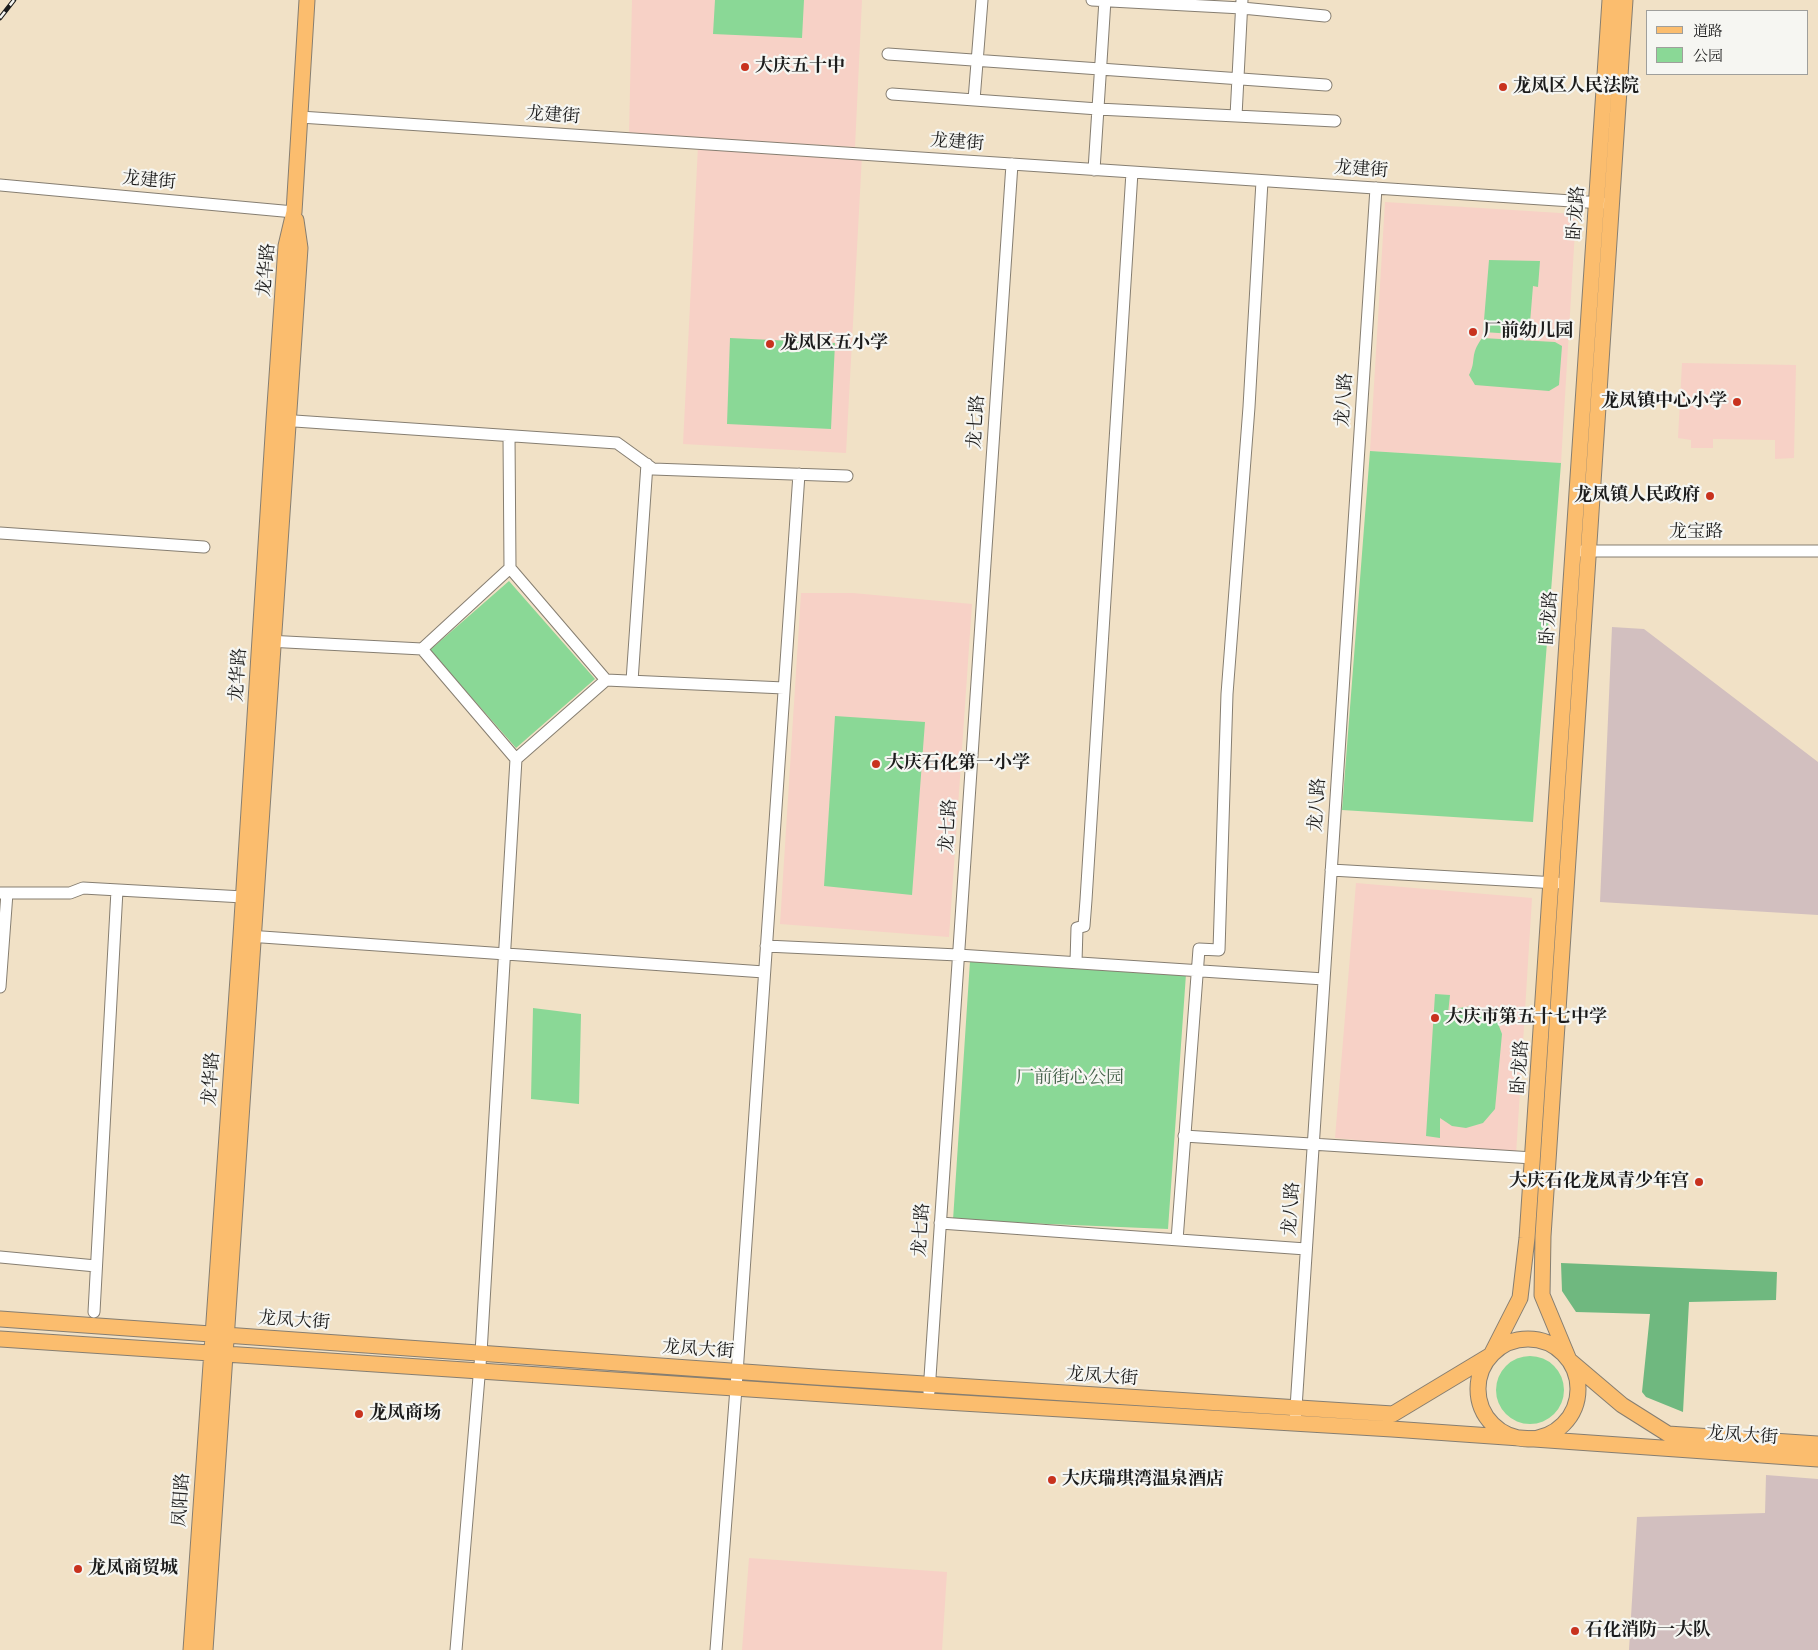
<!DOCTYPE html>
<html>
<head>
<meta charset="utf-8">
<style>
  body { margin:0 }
  #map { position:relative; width:1818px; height:1650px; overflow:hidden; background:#f1e1c6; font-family:"IM FELL Great Primer","Noto Serif SC",serif }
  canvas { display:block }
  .legend { position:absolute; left:1646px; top:10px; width:162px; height:65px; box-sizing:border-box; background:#f6f6f2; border:1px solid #9f9f9c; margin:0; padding:6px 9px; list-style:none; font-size:15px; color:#1c1c1c }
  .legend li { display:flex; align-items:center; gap:10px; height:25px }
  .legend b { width:25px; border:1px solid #9f9f9c }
</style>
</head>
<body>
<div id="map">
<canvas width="1818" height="1650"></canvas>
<ul class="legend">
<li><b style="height:6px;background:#fbbd6e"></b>道路</li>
<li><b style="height:14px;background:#8ad896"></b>公园</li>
</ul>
</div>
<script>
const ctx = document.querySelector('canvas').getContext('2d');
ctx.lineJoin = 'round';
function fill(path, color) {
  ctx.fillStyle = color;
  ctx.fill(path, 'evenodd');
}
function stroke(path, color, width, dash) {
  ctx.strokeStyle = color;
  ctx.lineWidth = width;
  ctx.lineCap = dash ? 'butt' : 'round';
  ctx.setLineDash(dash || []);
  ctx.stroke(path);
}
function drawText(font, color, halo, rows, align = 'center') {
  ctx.font = font + ' "IM FELL Great Primer","Noto Serif SC",serif';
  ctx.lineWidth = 4.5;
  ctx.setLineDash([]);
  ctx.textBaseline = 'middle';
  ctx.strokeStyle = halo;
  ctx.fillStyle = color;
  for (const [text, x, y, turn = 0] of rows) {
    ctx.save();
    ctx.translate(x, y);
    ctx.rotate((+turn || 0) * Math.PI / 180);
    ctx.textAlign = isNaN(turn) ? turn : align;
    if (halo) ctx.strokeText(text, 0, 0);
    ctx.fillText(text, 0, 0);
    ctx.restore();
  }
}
const built = new Path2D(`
  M632,0h230l-7,147 -226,-13z
  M698,146l164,9 -16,298 -163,-9z
  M1385,202l191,12 -15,249 -191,-12z
  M1682,363l114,2 -2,93 -19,1v-19l-62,-1v9h-22v-8l-13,-2z
  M801,593h52l119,11 -23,333 -169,-13z
  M1356,883l176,15 -16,257 -181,-17z
  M749,1558l198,14 -5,78h-200z`);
const industrial = new Path2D(`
  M1612,627l32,2 174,133v153l-218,-13z
  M1766,1475l52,4v171h-189l8,-133 128,-4z`);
const green = new Path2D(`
  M715,0h89l-2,38 -89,-4z
  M1489,260l51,1 -2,26 -5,-1 -4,49 -46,-3z
  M730,338l105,5 -4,86 -104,-5z
  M1482,338l73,4 7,4 -3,39 -10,6 -74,-6 -6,-10c8,-15 0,-19 13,-37z
  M1370,451l191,12 -28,359 -191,-12z
  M509,581l86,98 -79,69 -86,-98z
  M835,716l90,6 -13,173 -88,-9z
  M970,961l216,13 -18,255 -215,-9z
  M1435,994l15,1 -2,19 11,-6 14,-2 15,6 9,9 5,13 -7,75 -12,14 -17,5 -14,-2 -12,-8v20l-14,-2z
  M533,1008l48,6 -2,90 -48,-5z
  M1496 1390a34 34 0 1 1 68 0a34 34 0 1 1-68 0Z`);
const forest = new Path2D(`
  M1561,1263l216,9 -1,28 -87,2 -6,110 -37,-15 -4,-5 8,-78 -74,-2 -14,-21z`);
const minor = new Path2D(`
  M1092,0l150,8 83,8
  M888,54l438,31
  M892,94l206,15 237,12
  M974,100l8,-100
  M1236,116l6,-116
  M300,117l1302,86
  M1094,170l11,-170
  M0,185l294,27
  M280,420l337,23 36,26 194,7
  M509,436l1,132
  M0,533l204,14
  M1582,551h236
  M267,641l155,8
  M606,680l178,8
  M632,681l15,-217
  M1331,870l226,13
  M0,893h70l13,-5 160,9
  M248,936l516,36
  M766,946l192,9 366,24
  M1076,962l1,-34 7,-2 2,-26 46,-728
  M0,987l7,-94
  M1184,1136l349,22
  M940,1223l366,26
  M1177,1240l22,-291 20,1 8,-256 22,-287 13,-226
  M0,1257l96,9
  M94,1312l23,-422
  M929,1392l83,-1228
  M1295,1423l81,-1235
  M456,1650l25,-297 35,-594 -94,-110 88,-81 96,112 -90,79
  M716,1650l20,-262 63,-914`);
const major = new Path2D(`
  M1625,0l-82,1236 -1,59 27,65 53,45 46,29 150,10
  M0,1319l815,58 578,37 98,-59 29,-57 7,-60 83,-1238
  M0,1339l929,62 463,28 426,30
  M1478 1389a50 50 0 1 1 100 0a50 50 0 1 1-100 0Z
  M191,1650l50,-715 33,-515 12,-174 8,-34 13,-212
  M205,1650l95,-1402 -4,-28`);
const rail = new Path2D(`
  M0,18l14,-18`);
const markers = [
  [745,67,5,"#c8321e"],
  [1503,87,5,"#c8321e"],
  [1473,332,5,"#c8321e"],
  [770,344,5,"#c8321e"],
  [1737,402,5,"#c8321e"],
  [1710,496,5,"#c8321e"],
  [876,764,5,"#c8321e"],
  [1435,1018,5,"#c8321e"],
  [1699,1182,5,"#c8321e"],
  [359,1414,5,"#c8321e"],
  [1052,1480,5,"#c8321e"],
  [78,1569,5,"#c8321e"],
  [1575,1631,5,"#c8321e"]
];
const poiNames = [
  ["大庆五十中",755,67],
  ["龙凤区人民法院",1513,87],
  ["厂前幼儿园",1483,332],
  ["龙凤区五小学",780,344],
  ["龙凤镇中心小学",1727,402,"right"],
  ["龙凤镇人民政府",1700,496,"right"],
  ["大庆石化第一小学",886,764],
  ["大庆市第五十七中学",1445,1018],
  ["大庆石化龙凤青少年宫",1689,1182,"right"],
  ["龙凤商场",369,1414],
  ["大庆瑞琪湾温泉酒店",1062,1480],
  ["龙凤商贸城",88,1569],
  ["石化消防一大队",1585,1631]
];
const streetNames = [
  ["龙建街",553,116,4],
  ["龙建街",957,143,4],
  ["龙建街",1361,170,4],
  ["龙建街",149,181,5],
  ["卧龙路",1577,213,-86],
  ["龙华路",267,270,-85],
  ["龙八路",1345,400,-86],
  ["龙七路",977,422,-86],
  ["龙宝路",1696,533],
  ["卧龙路",1550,618,-86],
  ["龙华路",239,675,-86],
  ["龙八路",1318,805,-86],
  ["龙七路",949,826,-86],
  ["卧龙路",1521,1067,-86],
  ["龙华路",212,1079,-86],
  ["龙八路",1292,1209,-86],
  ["龙七路",922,1230,-86],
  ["龙凤大街",294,1321,4],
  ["龙凤大街",698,1350,4],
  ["龙凤大街",1102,1377,4],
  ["龙凤大街",1742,1436,4],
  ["凤阳路",182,1500,-86]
];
const parkNames = [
  ["厂前街心公园",1070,1079]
];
fill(built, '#f7d1c6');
fill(industrial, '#d2bfbf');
fill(green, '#8ad896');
fill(forest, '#6fb87f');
stroke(minor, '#867e71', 13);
stroke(major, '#867e71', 17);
stroke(minor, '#fff', 11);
stroke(major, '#fbbd6e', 15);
stroke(rail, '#1c1c1c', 4.5);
stroke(rail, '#f6f6f2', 2.5, [8]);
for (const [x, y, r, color] of markers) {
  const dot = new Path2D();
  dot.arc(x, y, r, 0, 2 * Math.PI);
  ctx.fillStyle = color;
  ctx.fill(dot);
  stroke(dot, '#f6f6f2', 2);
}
drawText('bold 18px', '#1c1c1c', '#f6f6f2', poiNames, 'left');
drawText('18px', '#1c1c1c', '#f6f6f2', streetNames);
drawText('18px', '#425e47', '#f6f6f2', parkNames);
</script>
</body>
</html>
